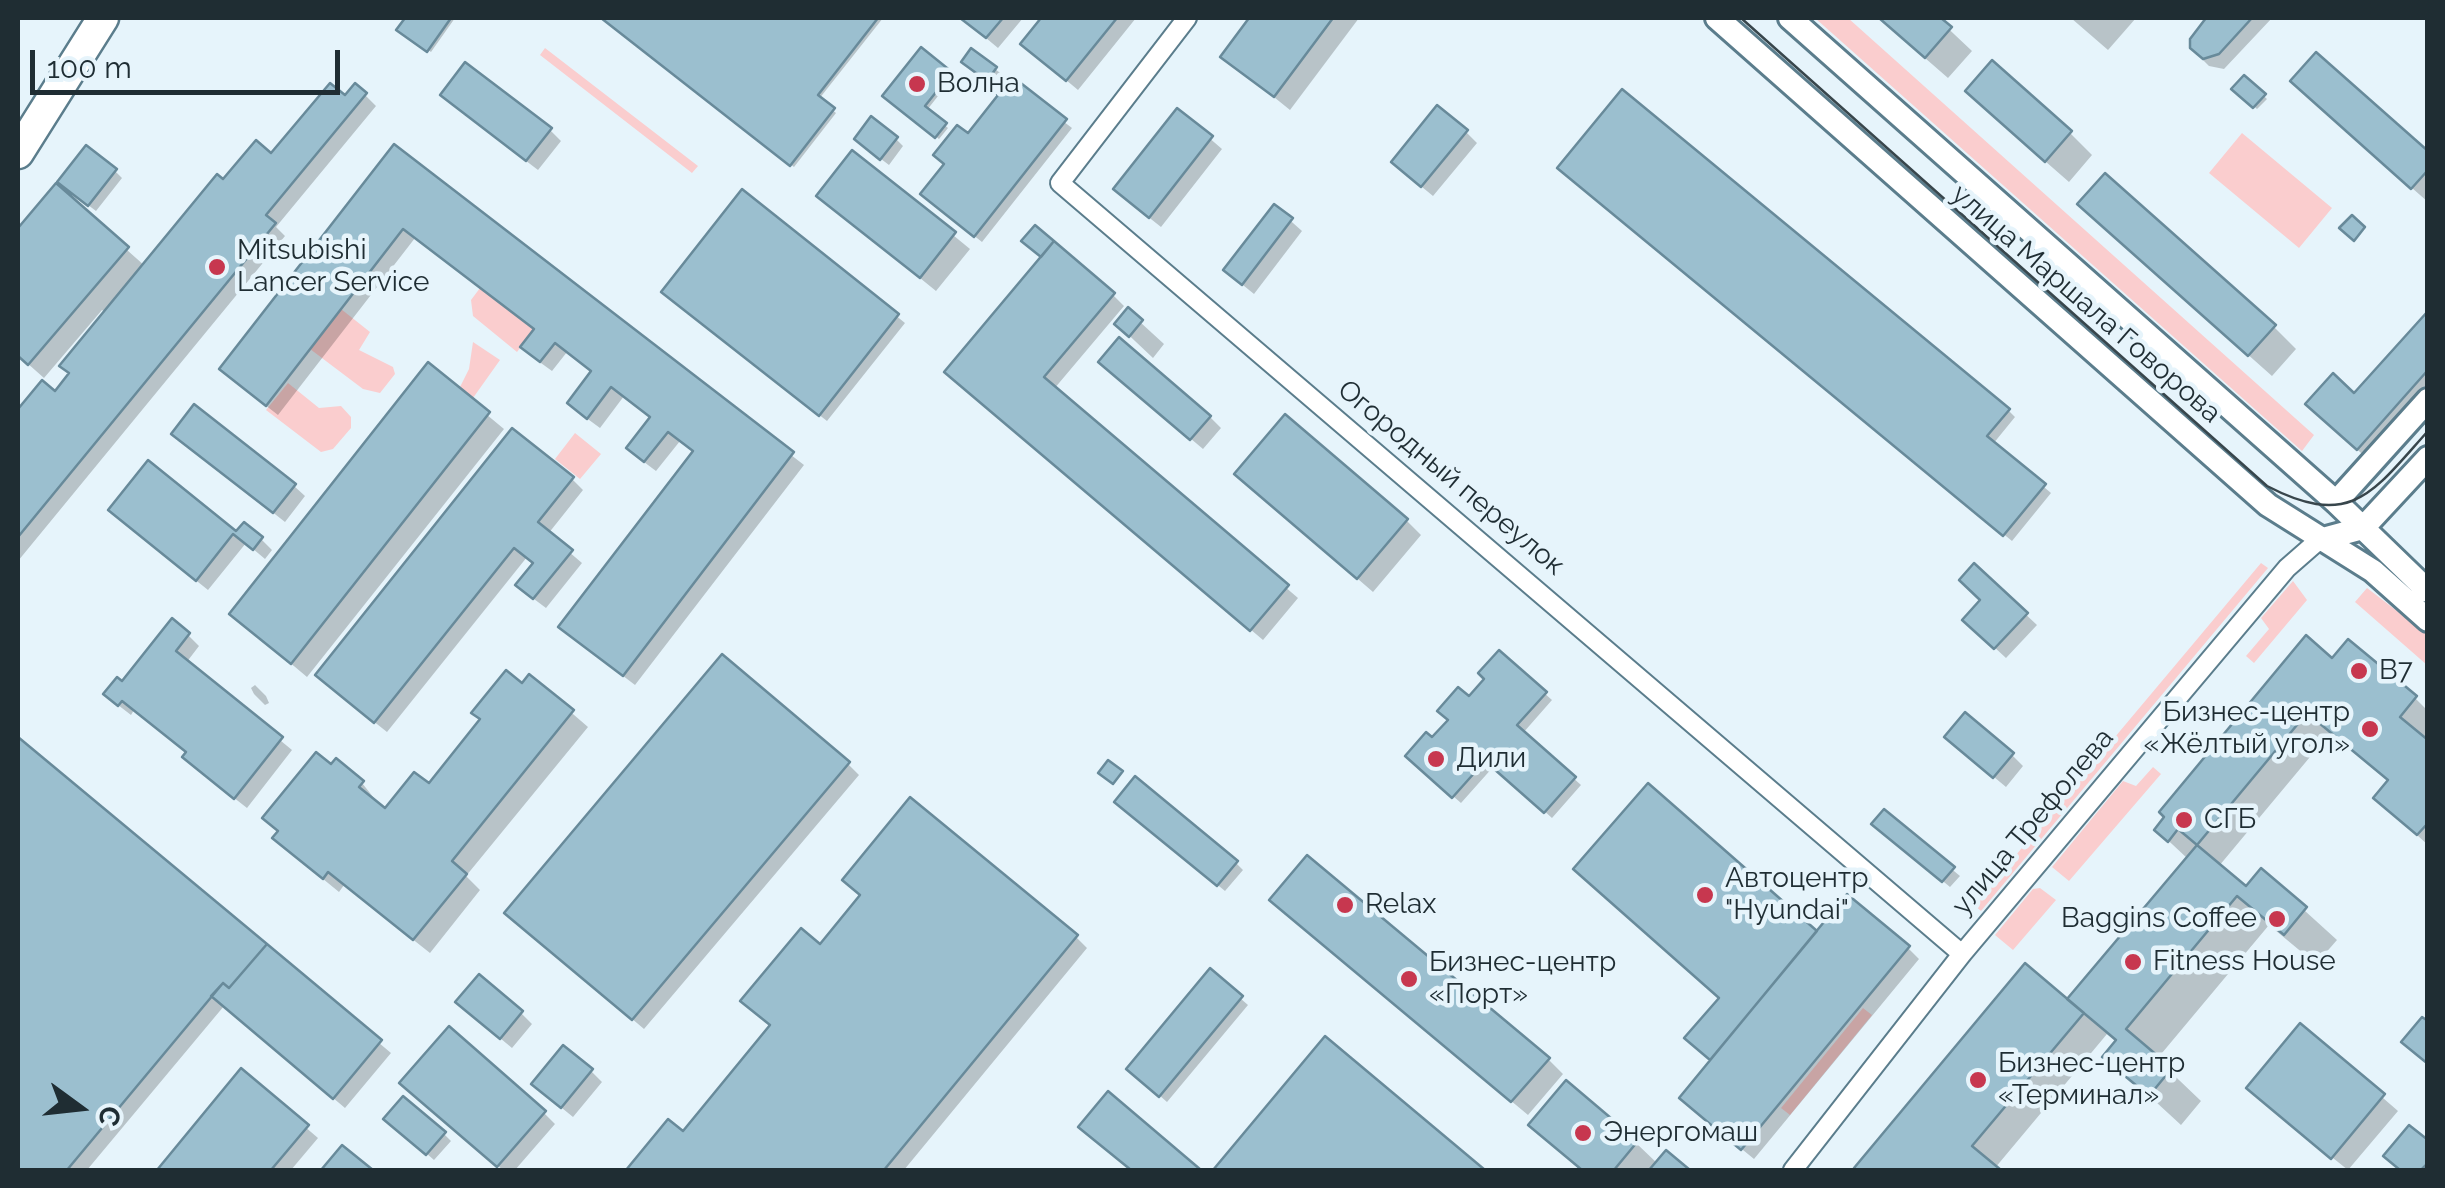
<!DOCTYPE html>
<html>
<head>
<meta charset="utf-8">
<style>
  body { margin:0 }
  #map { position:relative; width:2445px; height:1188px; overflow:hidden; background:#e6f4fb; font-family:Raleway,sans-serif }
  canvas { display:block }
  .frame { position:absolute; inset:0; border:20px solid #1f2d33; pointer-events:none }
  .north { position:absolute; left:30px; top:1058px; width:100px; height:100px; -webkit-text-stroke:8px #e6f4fb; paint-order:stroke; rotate:105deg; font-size:28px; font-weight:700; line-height:40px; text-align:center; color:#1f2d33 }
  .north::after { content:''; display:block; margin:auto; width:35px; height:45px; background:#1f2d33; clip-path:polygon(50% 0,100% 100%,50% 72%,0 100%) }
  .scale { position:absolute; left:30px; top:50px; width:310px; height:45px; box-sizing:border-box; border:5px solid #1f2d33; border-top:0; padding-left:12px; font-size:30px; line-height:35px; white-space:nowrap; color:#1f2d33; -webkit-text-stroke:8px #e6f4fb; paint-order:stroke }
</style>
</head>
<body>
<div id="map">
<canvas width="2445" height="1188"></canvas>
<div class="frame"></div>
<div class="north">С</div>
<div class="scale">100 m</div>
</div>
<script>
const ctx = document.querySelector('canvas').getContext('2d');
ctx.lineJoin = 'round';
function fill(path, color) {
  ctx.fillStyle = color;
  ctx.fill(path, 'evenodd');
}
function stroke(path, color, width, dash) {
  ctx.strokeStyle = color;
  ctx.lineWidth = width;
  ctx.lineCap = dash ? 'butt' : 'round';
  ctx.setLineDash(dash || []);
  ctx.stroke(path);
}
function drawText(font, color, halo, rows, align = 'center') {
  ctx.font = font + ' Raleway,sans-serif';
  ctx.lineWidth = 9;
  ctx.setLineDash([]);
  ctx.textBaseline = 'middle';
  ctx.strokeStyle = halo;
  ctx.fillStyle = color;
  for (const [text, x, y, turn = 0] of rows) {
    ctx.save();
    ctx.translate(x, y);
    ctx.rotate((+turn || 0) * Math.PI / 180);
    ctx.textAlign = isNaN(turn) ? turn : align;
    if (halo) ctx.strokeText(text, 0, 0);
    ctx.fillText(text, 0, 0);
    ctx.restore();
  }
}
const green = new Path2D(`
  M1815,18h33l466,417 -12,16z
  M545,48l153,118 -6,7 -152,-118z
  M2242,133l90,75 -33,40 -90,-75z
  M480,288l54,41 -17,23 -44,-36 -2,-16z
  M341,309l29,23 -11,18 34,17 2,7 -15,19 -17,-4 -53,-40z
  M473,342l27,18 -27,38 -13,-11 9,-18z
  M288,383l31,25 22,-2 10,11v11l-18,21 -12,3 -55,-42z
  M575,433l26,21 -21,25 -25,-20z
  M2261,563l7,5 -287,343 -7,-6z
  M2293,581l14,19 -53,63 -8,-7 23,-27 -8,-11z
  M2367,588l60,46v31l-72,-63z
  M2153,767l8,7 -92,107 -17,-14 71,-86 13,5z
  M2040,888l16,12 -43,50 -18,-15 38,-46z
  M1863,1008l9,7 -82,100 -9,-7z`);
const shadow = new Path2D(`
  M408,18h47l-24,34 -31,-23z
  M604,18h279l-64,81 17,14 -42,54z
  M962,18h61l-25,30z
  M1044,18h92l-58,72 -55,-46z
  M1252,18h107l-69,92 -67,-54z
  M1879,18h58l35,33 -24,27z
  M2071,18h65l-28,32z
  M2211,18h61l-48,51 -15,-3 -12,-12 -5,-14z
  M921,51l32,26 -26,33 21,18 -9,11 -53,-43z
  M971,68l24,1 77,59 -90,114 -52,-41 39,-64 32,-41z
  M2244,78l23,21 -10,10 -22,-20z
  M365,95l11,11 -100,121 9,9 -267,325v-148l24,-30 13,11 51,-81 -4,-3 -58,68 -26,-23v-124l38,-44 89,79 79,-83 47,-26 74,-58z
  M2315,103l113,51v48z
  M454,106l96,24 11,11 -23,29z
  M1178,111l44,38 -61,78 -34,-27z
  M1990,113l80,20 22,22 -23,27z
  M1466,132l11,11 -44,53 -28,-23z
  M896,139l7,7 -14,19 -25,-19z
  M394,148l410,317 -169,220 -63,-48 123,-185 -15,-11 -24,30 -16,-12 12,-41 -28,-22 -24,32 -19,-14 12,-42 -26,-20 -15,19 -18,-13 2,-27 -121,-93 -137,177 -45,-35z
  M853,153l117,96 -34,42 -117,-95z
  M115,171l7,7 -26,33 -29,-22z
  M1567,174l441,236 7,7 -22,27 58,49 -39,48z
  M743,192l162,131 -78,98 -156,-122z
  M1275,207l27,24 -48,63 -16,-13z
  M2103,226l171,101 22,22 -24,27z
  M1043,258l70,37 11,11 -70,83 244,209 -35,42 -304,-258z
  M1128,311l36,33 -11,14 -36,-34z
  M2428,315v102l-48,53 -49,-44z
  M428,366l76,63 -197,248 -75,-63z
  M1112,372l98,45 11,11 -18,21z
  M186,444l108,42 11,10 -20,26z
  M149,464l87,71 25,4 11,11 -7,9 -19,-16 -38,47 -86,-69z
  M572,479l11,11 -35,44 34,29 -36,45 -16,-12 5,-32 -8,-7 -140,175 -58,-46z
  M1253,488l153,32 15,15 -48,57z
  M1975,567l62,58 -31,33 -41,-38 18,-20z
  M188,635l11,11 -13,17 106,87 -45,58 -51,-40 -7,-15 -55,-43 -3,5 -13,-10 4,-21z
  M1499,653l53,47 -29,33 58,52 -29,33 -58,-52 -33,37 -46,-40 72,-84z
  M2333,661l82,37 13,13v21l-6,7 6,4v102l-52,-47 13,-16 -59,-49 -111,133 27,23 15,-18 76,69 -21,24 -47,-39 -112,134 44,42 -20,24 -75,-69 11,-13 -10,-9 -112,134 3,2h-138l-2,-2 210,-166 120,-143 -31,-29z
  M530,677l58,50 -122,149 14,14 -50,63 -86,-68 -5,7 -49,-40 72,-69 23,29 44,-25z
  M255,685l11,11 3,7 -4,2 -11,-11 -3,-6z
  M18,740l373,313 -46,55 -121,-102 -137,164h-69z
  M1958,747l54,8 11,11 -17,21z
  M848,764l11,11 -215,254 -125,-106z
  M1124,808l112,55 7,7 -18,21z
  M1884,813l76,63 -10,11 -68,-56z
  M1287,914l261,145 15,15 -35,41z
  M1817,934l91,14 11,11 -165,200 -61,-50 19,-48 -13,-12z
  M1076,937l11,11 -183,222h-275l39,-48 15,12 89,-108 48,-79z
  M1210,972l38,33 -81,97 -31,-27z
  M470,1013h51l11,11 -20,24z
  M2300,1026l98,85 -50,59 -84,-67z
  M1326,1039l155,131h-265z
  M591,1071l11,11 -29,35 -27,-22z
  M241,1072l77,66 -27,32h-131z
  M413,1094l131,19 11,11 -40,46h-12z
  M394,1125l50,9 7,7 -17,19z
  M1532,1125l104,18 22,21 8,-10 20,16h-106z`);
const building = new Path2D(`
  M405,18h46l-24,34 -31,-22z
  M601,18h277l-60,77 17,13 -45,58z
  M960,18h43l-17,20z
  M1041,18h76l-51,63 -46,-37z
  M1249,18h84l-59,79 -54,-40z
  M1879,18h62l11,9 -27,31z
  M2206,18h46l-33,36 -16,5 -13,-11v-9z
  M921,47l31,25 -27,34 22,17 -12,15 -53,-42z
  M971,48l26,19 -10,14 -26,-19z
  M2316,52l112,99v19l-17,19 -121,-108z
  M1992,60l80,71 -27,31 -80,-71z
  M465,62l87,66 -26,33 -86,-66z
  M1001,75l9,6 3,-4 54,42 -93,118 -54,-43 24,-30 -11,-9 24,-30 11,8 30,-38 -8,-6z
  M2244,75l22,19 -13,14 -22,-19z
  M330,83l15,12 10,-12 12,10 -101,122 10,8 -258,314v-128l24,-29 13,11 14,-18 -10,-7 158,-192 6,5 33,-39 15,13z
  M1622,89l388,320 -23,27 59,48 -43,52 -446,-368z
  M1437,105l31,25 -47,57 -30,-25z
  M1177,108l36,28 -64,82 -36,-29z
  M871,116l27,21 -18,23 -26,-21z
  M394,144l400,308 -171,224 -65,-49 135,-176 -25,-19 -24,30 -18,-14 24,-31 -39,-30 -24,32 -20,-16 24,-32 -36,-28 -15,19 -20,-15 14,-18 -131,-100 -137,177 -47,-37z
  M86,145l31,24 -29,37 -31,-24z
  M852,150l104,82 -36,46 -104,-82z
  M2105,173l171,152 -28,31 -171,-152z
  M56,183l73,64 -101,118 -10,-9v-128z
  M742,189l157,125 -80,102 -158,-124z
  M1274,204l19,14 -51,67 -19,-15z
  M2352,215l13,12 -11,14 -15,-13z
  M1035,225l19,16 -13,16 -20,-16z
  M1054,241l61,52 -71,84 245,208 -39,46 -306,-259z
  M1128,307l15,13 -14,17 -15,-13z
  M2428,311v59l-71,80 -52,-46 28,-31 21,20z
  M1119,337l92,79 -21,24 -92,-78z
  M428,362l62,50 -199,252 -62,-50z
  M194,404l102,80 -23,29 -102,-79z
  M1285,414l123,105 -51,60 -123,-105z
  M512,428l62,49 -36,45 35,28 -40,49 -18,-14 18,-22 -19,-15 -140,175 -59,-48z
  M148,460l88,71 8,-9 19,15 -10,13 -20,-16 -37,47 -88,-71z
  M1974,563l54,50 -34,36 -32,-29 18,-20 -21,-20z
  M172,618l18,15 -14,18 107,86 -49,62 -52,-42 4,-5 -64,-51 -4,5 -15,-12 14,-17 5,4z
  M2306,635l26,23 16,-19 69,57 -17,21 28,23v83l-11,12 -44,-37 15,-18 -81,-67 -110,132 -19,-16 -10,13 -14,-12 10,-13 -5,-5z
  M1499,650l48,42 -30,33 59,52 -32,36 -59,-52 -33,37 -47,-42 21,-24 6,5 16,-17 -11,-9 21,-24 11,9 15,-17 -6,-6z
  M722,654l128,108 -218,258 -128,-107z
  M506,670l16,13 7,-9 45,36 -122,151 15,13 -54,66 -85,-68 -5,7 -51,-41 6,-7 -16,-13 54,-66 15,12 5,-6 28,23 -5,6 26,21 29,-36 15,11 51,-64 -9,-6z
  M1965,712l49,41 -21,25 -49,-41z
  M18,737l249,207 -38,44 -6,-5 -156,187h-49z
  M1108,760l15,11 -10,13 -15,-11z
  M1135,776l103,85 -21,25 -103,-84z
  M1648,783l169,148 -107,129 -26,-22 35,-40 -146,-129z
  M910,797l168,138 -194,235h-258l42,-51 15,12 87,-106 -30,-24 61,-73 19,16 40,-49 -18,-15z
  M1884,809l71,58 -13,15 -71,-58z
  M2197,845l49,41 15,-18 46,39 -23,28 -47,-39 -111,133 46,39 -23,28 -47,-39 14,-17 -49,-41z
  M1307,855l243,203 -39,44 -242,-202z
  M1847,894l63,52 -169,204 -62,-52z
  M267,944l115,96 -49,59 -122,-103 12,-13 6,5z
  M2025,963l59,50 -112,133 29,24h-144l-3,-2z
  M1210,968l33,28 -84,101 -33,-28z
  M479,974l44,37 -23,28 -45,-37z
  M2422,1017l6,4v43l-27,-22z
  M2300,1023l85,71 -54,65 -85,-71z
  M449,1026l97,85 -49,56 -98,-84z
  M1325,1036l160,134h-272z
  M563,1045l30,24 -32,39 -30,-24z
  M241,1068l68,57 -38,45h-114z
  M1566,1080l72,61 -24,29h-32l-54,-45z
  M1108,1091l93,79h-70l-53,-43z
  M403,1096l43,36 -20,23 -43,-36z
  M2409,1125l19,15v23l-7,7h-21l-17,-14z
  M342,1145l31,25h-52z
  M1666,1150l24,20h-41z`);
const street = new Path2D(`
  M1187,18l-127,165 902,771
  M1793,1170l169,-216 325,-386 32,-28`);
const secondary = new Path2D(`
  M1717,18l551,487 105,66 55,49
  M1790,18l546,484 92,89
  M2336,502l92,-102
  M2319,540l44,-12 65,-70`);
const highway = new Path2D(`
  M18,153l85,-135`);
const tram = new Path2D(`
  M1741,18l526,468c85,44 106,6 161,-55`);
const markers = [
  [917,84,10,"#c7374f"],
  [217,267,10,"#c7374f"],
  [2359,671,10,"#c7374f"],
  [2370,729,10,"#c7374f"],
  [1436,759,10,"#c7374f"],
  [2184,820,10,"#c7374f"],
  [1705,895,10,"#c7374f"],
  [1345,905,10,"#c7374f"],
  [2277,919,10,"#c7374f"],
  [2133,962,10,"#c7374f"],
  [1409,979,10,"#c7374f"],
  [1978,1080,10,"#c7374f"],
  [1583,1133,10,"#c7374f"]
];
const poiNames = [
  ["Волна",937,84],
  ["Mitsubishi",237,251],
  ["Lancer Service",237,283],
  ["В7",2379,671],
  ["Бизнес-центр",2350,713,"right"],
  ["«Жёлтый угол»",2350,745,"right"],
  ["Дили",1456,759],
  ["СГБ",2204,820],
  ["Автоцентр",1725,879],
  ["\"Hyundai\"",1725,911],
  ["Relax",1365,905],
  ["Baggins Coffee",2257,919,"right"],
  ["Fitness House",2153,962],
  ["Бизнес-центр",1429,963],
  ["«Порт»",1429,995],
  ["Бизнес-центр",1998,1064],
  ["«Терминал»",1998,1096],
  ["Энергомаш",1603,1133]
];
const streetNames = [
  ["улица Маршала Говорова",2086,304,41],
  ["Огородный переулок",1451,478,40],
  ["улица Трефолева",2033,822,-50]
];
fill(green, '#facdce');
fill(shadow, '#0003');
fill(building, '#9bbfcf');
stroke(building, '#688a9a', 2.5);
stroke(street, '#5b7d8c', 22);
stroke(secondary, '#5b7d8c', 28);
stroke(highway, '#5b7d8c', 35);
stroke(street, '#fff', 18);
stroke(secondary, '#fff', 22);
stroke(highway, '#fff', 30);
stroke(tram, '#38464c', 2.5);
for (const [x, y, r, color] of markers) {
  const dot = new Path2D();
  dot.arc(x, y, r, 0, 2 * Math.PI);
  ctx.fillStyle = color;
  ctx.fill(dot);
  stroke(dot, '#e6f4fb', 4);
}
drawText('28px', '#1f2d33', '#e6f4fb', poiNames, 'left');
drawText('28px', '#1f2d33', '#e6f4fb', streetNames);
</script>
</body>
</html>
